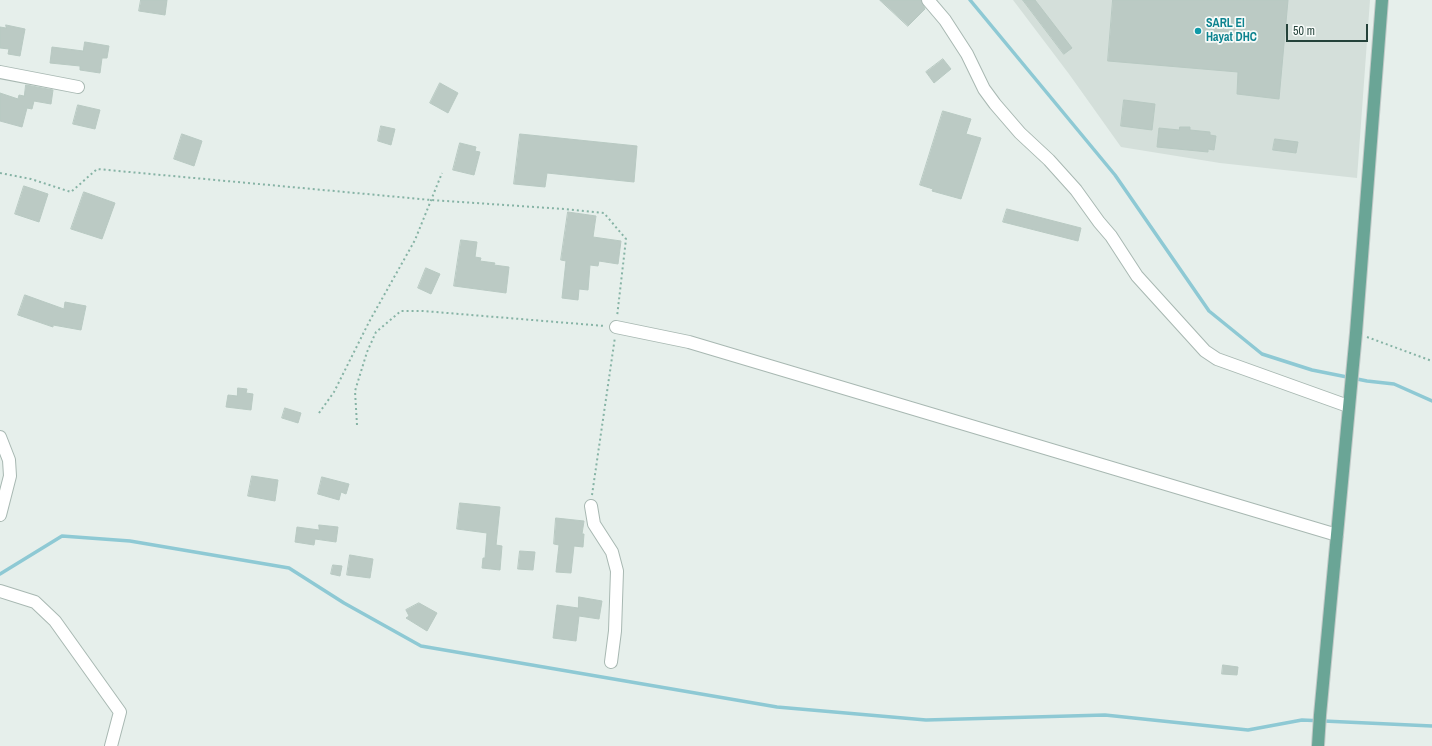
<!DOCTYPE html>
<html>
<head>
<meta charset="utf-8">
<style>
  body { margin:0 }
  #map { position:relative; width:1432px; height:746px; overflow:hidden; background:#e6efeb; font-family:"Archivo Narrow",sans-serif }
  canvas { display:block }
  .scale { position:absolute; left:1286px; top:24px; width:82px; height:18px; box-sizing:border-box; border:2px solid #24423a; border-top:0; padding-left:5px; font-size:12px; line-height:14px; white-space:nowrap; color:#24423a; -webkit-text-stroke:3px #f7fbf9; paint-order:stroke }
</style>
</head>
<body>
<div id="map">
<canvas width="1432" height="746"></canvas>
<div class="scale">50 m</div>
</div>
<script>
const ctx = document.querySelector('canvas').getContext('2d');
ctx.lineJoin = 'round';
function fill(path, color) {
  ctx.fillStyle = color;
  ctx.fill(path, 'evenodd');
}
function stroke(path, color, width, dash) {
  ctx.strokeStyle = color;
  ctx.lineWidth = width;
  ctx.lineCap = dash ? 'butt' : 'round';
  ctx.setLineDash(dash || []);
  ctx.stroke(path);
}
function drawText(font, color, halo, rows, align = 'center') {
  ctx.font = font + ' "Archivo Narrow",sans-serif';
  ctx.lineWidth = 3.5;
  ctx.setLineDash([]);
  ctx.textBaseline = 'middle';
  ctx.strokeStyle = halo;
  ctx.fillStyle = color;
  for (const [text, x, y, turn = 0] of rows) {
    ctx.save();
    ctx.translate(x, y);
    ctx.rotate((+turn || 0) * Math.PI / 180);
    ctx.textAlign = isNaN(turn) ? turn : align;
    if (halo) ctx.strokeText(text, 0, 0);
    ctx.fillText(text, 0, 0);
    ctx.restore();
  }
}
const built = new Path2D(`
  M1013,0h357l-13,178 -137,-15 -99,-16 -52,-73z`);
const stream = new Path2D(`
  M970,0l145,175 94,136 53,43 50,16 55,11 27,3 38,17
  M0,574l62,-38 68,5 159,27 55,35 77,43 356,61 149,13 179,-5 143,15 54,-10 130,6`);
const building = new Path2D(`
  M141,0h26l-2,15 -26,-4z
  M880,0h41l4,9 -17,17z
  M1023,0h12l37,48 -8,6z
  M1113,0h175l-9,99 -42,-5 1,-22 -130,-11z
  M6,25l19,4 -5,27 -12,-2 1,-5 -9,-1v-21l6,1z
  M85,42l24,4 -2,12h-5l-2,15 -20,-3v-4l-30,-3 2,-16 31,4z
  M943,59l8,10 -17,14 -8,-11z
  M440,83l18,10 -10,20 -18,-10z
  M26,85l27,5 -2,14 -17,-3 -2,8 -5,-1 -5,19 -22,-6v-28l18,6 1,-4 5,1z
  M1124,100l31,4 -3,26 -31,-4z
  M78,105l22,5 -5,19 -22,-5z
  M943,111l28,8 -5,15 15,4 -20,61 -29,-8 1,-2 -13,-4z
  M381,126l14,3 -4,16 -13,-4z
  M1180,127h10v3l20,2v3l6,1 -2,14 -6,-1v3l-51,-5 2,-19 20,2z
  M182,134l20,7 -8,25 -20,-7z
  M520,134l117,12 -3,36 -87,-9 -2,14 -31,-3z
  M1275,139l23,3 -2,11 -23,-3z
  M460,143l16,4 -1,4 5,1 -6,23 -21,-5z
  M24,186l24,8 -9,28 -24,-8z
  M84,192l31,11 -13,36 -31,-10z
  M1007,209l74,19 -3,13 -75,-19z
  M568,212l28,4 -3,21 28,4 -3,23 -19,-3 -1,5 -8,-1 -2,25 -9,-1 -1,11 -16,-2 4,-37 -5,-1z
  M461,240l16,2 -2,15 6,1 -1,3 15,2 -1,2 15,2 -3,26 -52,-7z
  M426,268l14,6 -9,20 -13,-6z
  M25,295l39,14 1,-7 21,4 -5,24 -28,-5v2l-35,-12z
  M238,388l9,1 -1,4 7,1 -2,16 -25,-3 2,-12 9,1z
  M285,408l16,5 -3,10 -16,-5z
  M252,476l26,4 -3,21 -27,-5z
  M322,477l27,7 -3,10 -5,-2 -2,8 -21,-6z
  M460,503l40,4 -4,38 6,1 -2,24 -18,-2 1,-10h2l2,-25 -30,-4z
  M556,518l28,3 -2,13h2l-1,13 -9,-1 -3,27 -15,-1 3,-27 -5,-1z
  M319,525l19,2 -2,15 -21,-3 -1,6 -19,-3 2,-15 22,3z
  M520,551l15,1 -2,18 -15,-1z
  M350,555l23,4 -3,19 -23,-3z
  M333,565l9,1 -2,10 -9,-2z
  M579,597l23,4 -3,18 -20,-3 -3,25 -23,-3 4,-33 21,3z
  M419,603l18,10 -10,18 -21,-13 3,-2 -3,-6z
  M1223,665l15,2 -1,8 -15,-1z`);
const path = new Path2D(`
  M0,173l31,6 40,13 26,-23 334,31 133,9 40,4 22,26 -9,78
  M1367,337l65,24
  M319,413l15,-21 35,-70 46,-82 27,-67
  M357,425l-2,-34 12,-39 9,-20 25,-21h22l182,15
  M592,495l23,-158`);
const minor = new Path2D(`
  M928,0l17,20 22,34 17,35 11,15 25,29 29,27 27,30 23,32 12,14 26,40 68,75 12,8 131,47
  M0,72l78,15
  M616,327l73,15 648,193
  M0,437l9,23 1,16 -10,39
  M591,506l3,18 18,28 5,19 -2,60 -4,31
  M0,591l35,11 20,19 65,91 -9,34`);
const major = new Path2D(`
  M1318,746l2,-31 36,-382 26,-333`);
const markers = [
  [1198,31,4,"#0f9aa8"]
];
const cultureNames = [
  ["SARL El",1206,24],
  ["Hayat DHC",1206,38]
];
fill(built, '#d4dfda');
stroke(stream, '#8ec9d4', 3.5);
fill(building, '#bbcac4');
stroke(building, '#b8c9c2', 1);
stroke(minor, '#a8b8b2', 14);
stroke(major, '#c2cac8', 14);
stroke(path, '#86b3a5', 2, [2, 3]);
stroke(minor, '#fff', 12);
stroke(major, '#6aa596', 12);
for (const [x, y, r, color] of markers) {
  const dot = new Path2D();
  dot.arc(x, y, r, 0, 2 * Math.PI);
  ctx.fillStyle = color;
  ctx.fill(dot);
  stroke(dot, '#f7fbf9', 1.5);
}
drawText('bold 12px', '#0d838f', '#f7fbf9', cultureNames, 'left');
</script>
</body>
</html>
